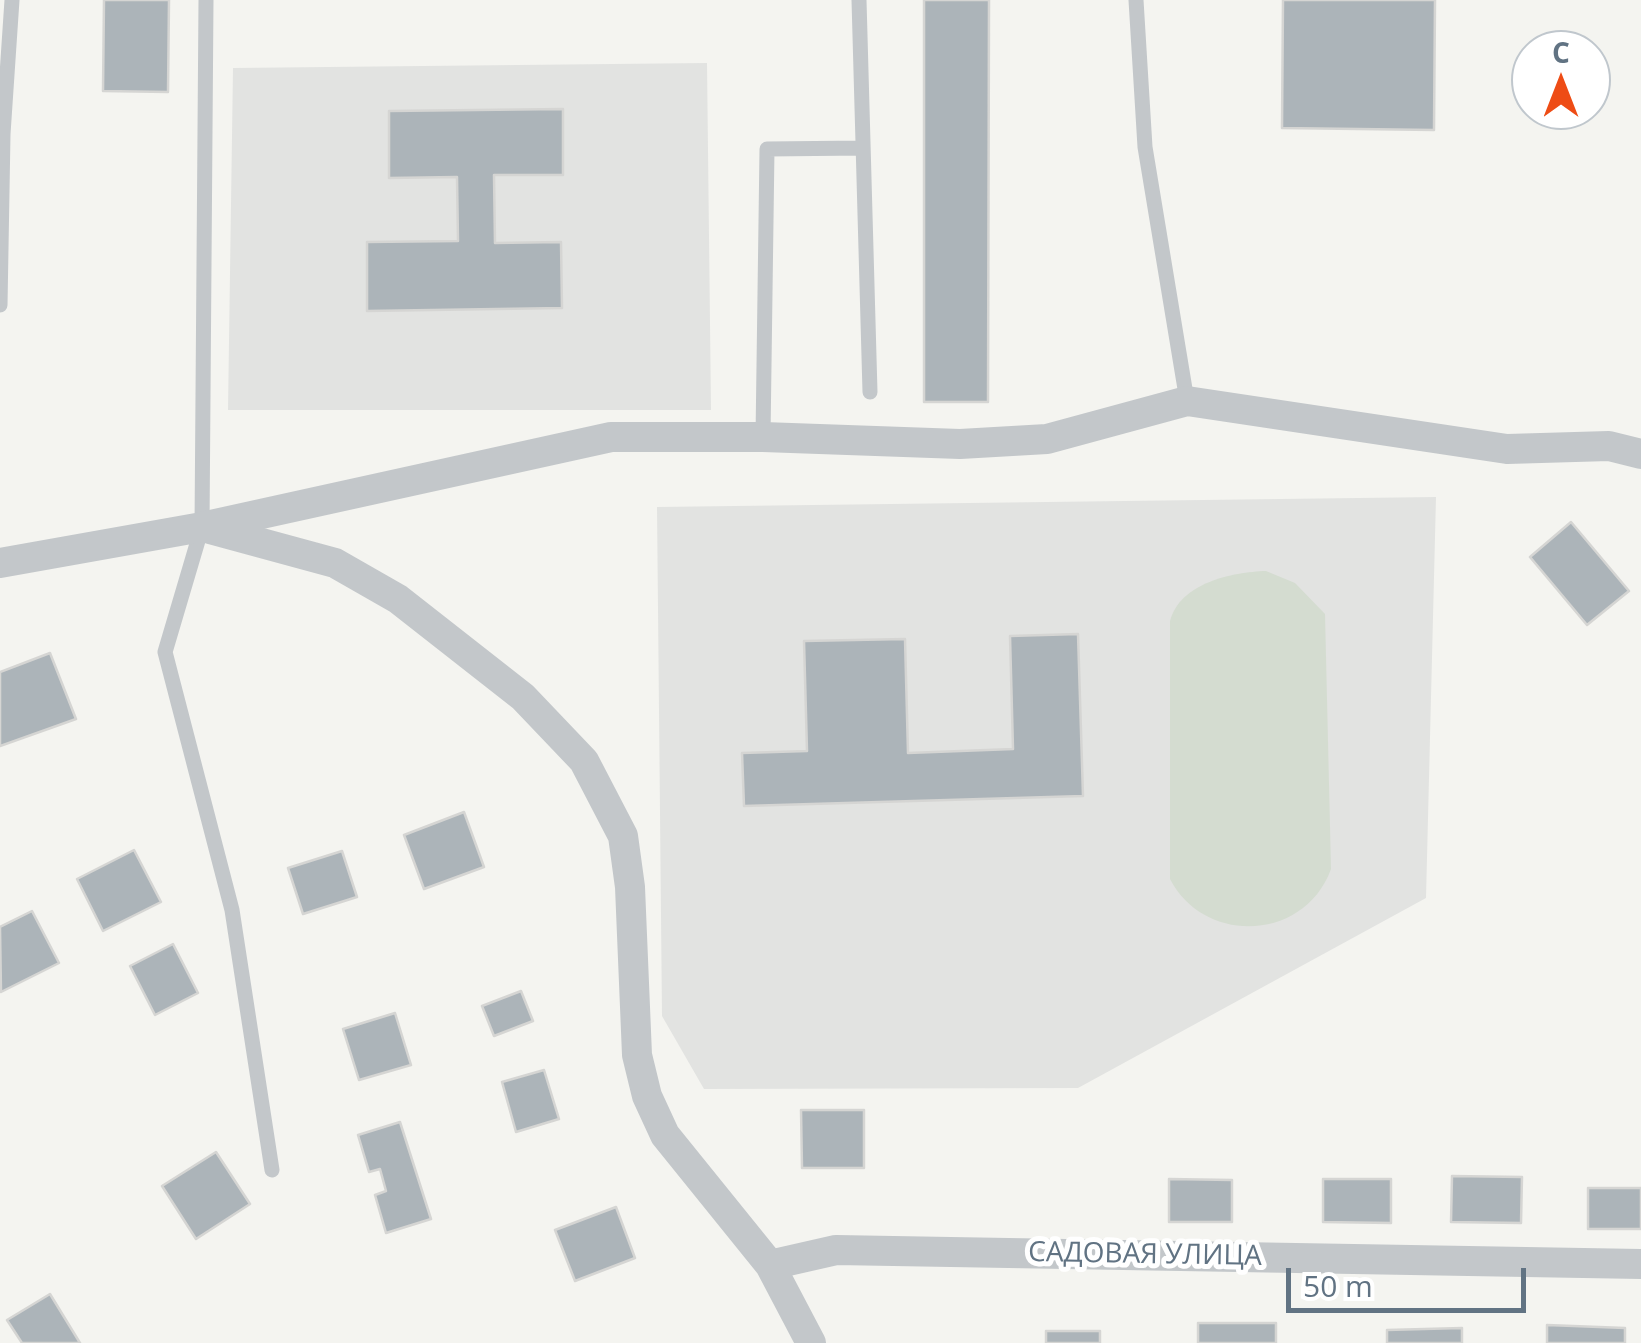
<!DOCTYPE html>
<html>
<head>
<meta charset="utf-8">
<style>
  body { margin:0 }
  #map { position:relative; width:1641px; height:1343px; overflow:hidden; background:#f4f4f0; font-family:"Open Sans",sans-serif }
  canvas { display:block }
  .north { position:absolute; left:1511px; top:30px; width:100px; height:100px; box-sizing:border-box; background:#fff; border:2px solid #c0c7cd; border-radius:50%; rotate:0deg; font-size:28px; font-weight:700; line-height:40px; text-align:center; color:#617383 }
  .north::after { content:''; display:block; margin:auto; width:35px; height:45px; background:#ee4c15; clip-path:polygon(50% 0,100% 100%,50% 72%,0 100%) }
  .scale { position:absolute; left:1286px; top:1268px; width:240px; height:45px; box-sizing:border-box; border:5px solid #617383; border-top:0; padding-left:12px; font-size:30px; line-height:35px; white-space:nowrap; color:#617383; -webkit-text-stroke:8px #fff; paint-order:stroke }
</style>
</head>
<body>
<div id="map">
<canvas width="1641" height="1343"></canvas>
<div class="north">С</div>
<div class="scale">50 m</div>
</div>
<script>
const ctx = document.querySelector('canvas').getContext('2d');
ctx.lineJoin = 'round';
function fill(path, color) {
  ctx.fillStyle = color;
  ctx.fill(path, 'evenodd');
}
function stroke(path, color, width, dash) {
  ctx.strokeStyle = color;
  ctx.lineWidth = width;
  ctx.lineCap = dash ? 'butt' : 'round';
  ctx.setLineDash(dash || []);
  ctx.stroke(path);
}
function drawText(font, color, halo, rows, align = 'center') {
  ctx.font = font + ' "Open Sans",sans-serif';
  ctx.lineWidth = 10;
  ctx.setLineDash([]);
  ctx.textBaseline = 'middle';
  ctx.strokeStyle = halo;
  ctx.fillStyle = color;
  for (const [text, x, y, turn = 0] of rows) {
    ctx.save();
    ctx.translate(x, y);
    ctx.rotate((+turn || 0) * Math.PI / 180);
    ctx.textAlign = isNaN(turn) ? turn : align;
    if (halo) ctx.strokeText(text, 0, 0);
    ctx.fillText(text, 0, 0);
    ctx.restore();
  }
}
const built = new Path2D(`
  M707,63l4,347h-483l5,-342z
  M1436,497l-10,401 -348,190 -374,1 -42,-73 -5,-509z`);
const green = new Path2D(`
  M1266,571l29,12 30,31 6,255c-26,72 -126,77 -161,10v-258c10,-38 62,-49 96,-50z`);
const building = new Path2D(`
  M104,0h65l-1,92 -65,-1z
  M924,0h65l-1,402h-64z
  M1283,0h152l-1,130 -152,-2z
  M563,109v66h-69l1,68 66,-1 1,66 -195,3v-69l91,-1 -1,-64 -68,1v-67z
  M1571,522l58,69 -42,34 -57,-68z
  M1078,634l5,162 -339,10 -2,-53 65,-2 -3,-110 101,-2 3,114 105,-4 -3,-113z
  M50,653l26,66 -76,27v-74z
  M464,812l20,55 -60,22 -20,-54z
  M134,850l27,52 -58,29 -26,-52z
  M342,851l15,46 -54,17 -15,-46z
  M32,911l27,52 -58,29 -1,-65z
  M173,944l25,49 -43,22 -25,-49z
  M521,991l12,30 -39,15 -12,-30z
  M395,1013l16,52 -52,15 -16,-51z
  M544,1070l15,49 -43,13 -14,-50z
  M801,1110h63v58h-62z
  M400,1122l31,97 -45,14 -11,-38 11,-4 -6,-22 -11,3 -11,-37z
  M216,1152l34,52 -54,35 -34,-53z
  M1452,1176l70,1 -1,46 -70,-1z
  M1169,1179l63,1v42h-63z
  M1323,1179h68v44l-68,-1z
  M1588,1188h53v41h-53z
  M616,1207l19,51 -60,23 -20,-51z
  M50,1294l30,49h-58l-15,-23z
  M1198,1323h78v20h-78z
  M1547,1325l78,3v15h-78z
  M1462,1328v15h-75v-13z
  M1046,1331h54v12h-54z`);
const lane = new Path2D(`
  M206,0l-4,527 -37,125 67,258 40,260
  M859,0l11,392
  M1136,0l9,147 42,254
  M0,305l3,-171 9,-134
  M763,437l4,-288 96,-1`);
const street = new Path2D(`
  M210,529l125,34 63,36 125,98 61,64 39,75 7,51 7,168 10,41 18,39 105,130 41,78
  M0,563l202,-36 409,-90h152l197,7 87,-5 140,-38 320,48 102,-3 32,8
  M770,1265l66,-15 805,14`);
const streetNames = [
  ["САДОВАЯ УЛИЦА",1145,1255,1]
];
fill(built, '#e2e3e1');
fill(green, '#d4dcd0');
fill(building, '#acb4b9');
stroke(building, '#d5d5d3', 2.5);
stroke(lane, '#c3c7ca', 15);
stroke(street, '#c3c7ca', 30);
drawText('28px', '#617383', '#fff', streetNames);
</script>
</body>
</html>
